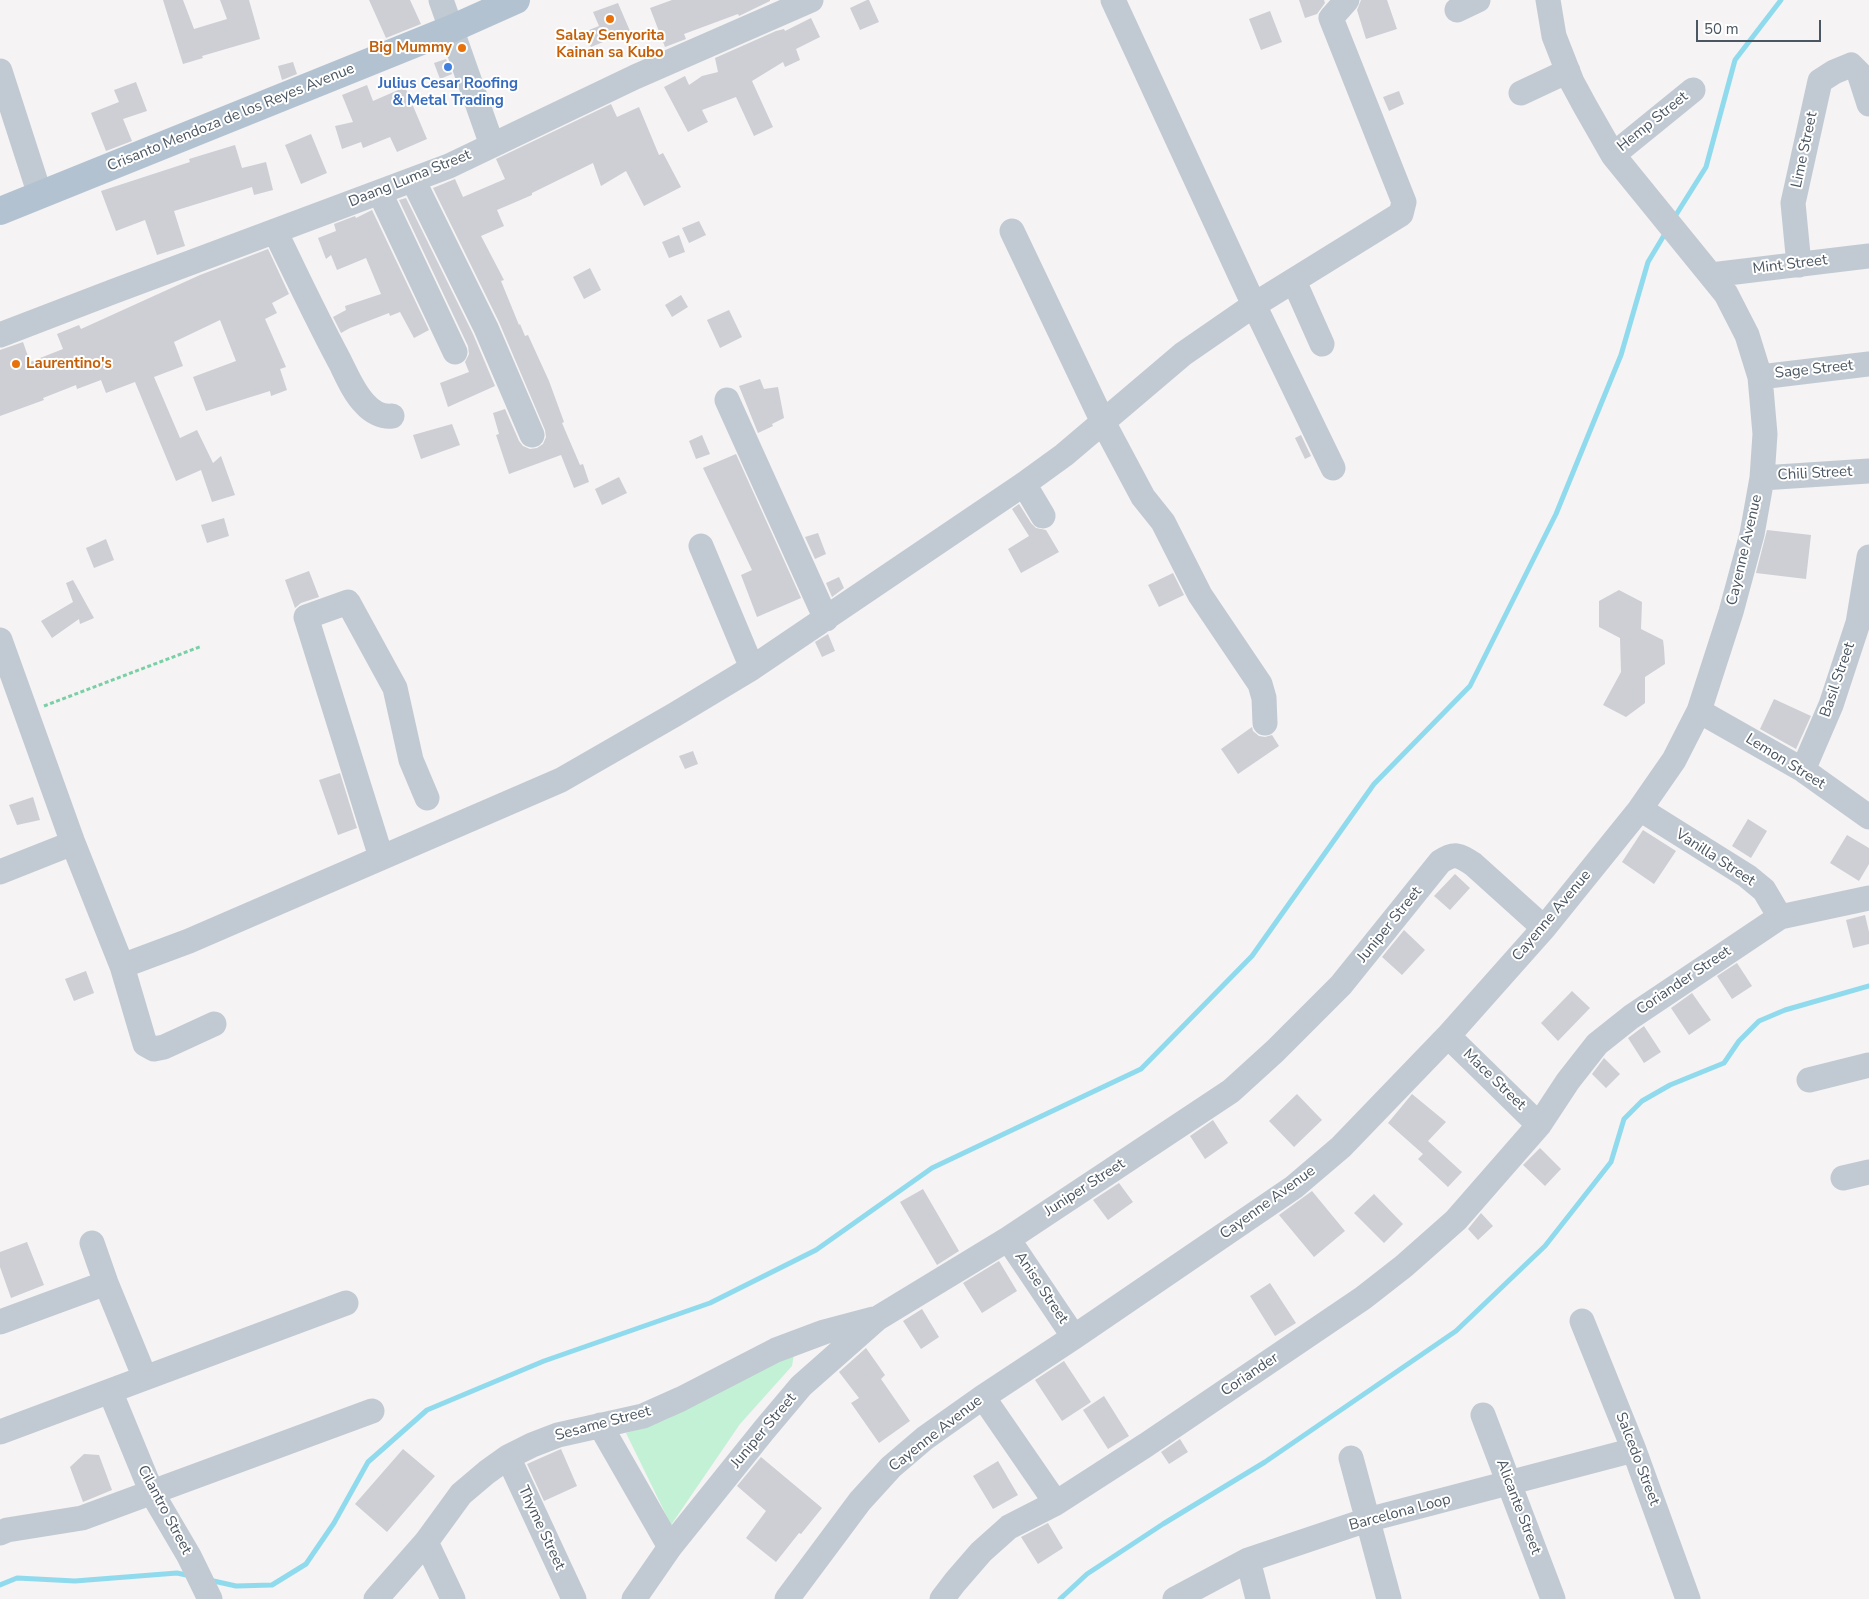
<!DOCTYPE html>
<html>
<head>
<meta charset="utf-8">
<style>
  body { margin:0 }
  #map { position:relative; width:1869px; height:1599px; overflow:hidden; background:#f5f3f3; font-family:"Nunito Sans",sans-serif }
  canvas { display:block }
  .scale { position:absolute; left:1696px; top:20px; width:125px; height:22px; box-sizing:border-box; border:2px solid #4a5661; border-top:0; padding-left:6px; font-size:15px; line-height:18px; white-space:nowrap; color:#4a5661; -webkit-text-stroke:4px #fff; paint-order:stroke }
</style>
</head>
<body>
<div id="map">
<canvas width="1869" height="1599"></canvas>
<div class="scale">50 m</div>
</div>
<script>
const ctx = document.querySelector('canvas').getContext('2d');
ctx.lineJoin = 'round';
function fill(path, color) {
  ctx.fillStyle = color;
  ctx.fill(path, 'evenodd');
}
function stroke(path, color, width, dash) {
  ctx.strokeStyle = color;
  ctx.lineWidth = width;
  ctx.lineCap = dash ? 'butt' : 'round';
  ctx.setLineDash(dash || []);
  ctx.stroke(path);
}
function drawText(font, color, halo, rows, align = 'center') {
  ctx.font = font + ' "Nunito Sans",sans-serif';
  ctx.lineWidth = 4;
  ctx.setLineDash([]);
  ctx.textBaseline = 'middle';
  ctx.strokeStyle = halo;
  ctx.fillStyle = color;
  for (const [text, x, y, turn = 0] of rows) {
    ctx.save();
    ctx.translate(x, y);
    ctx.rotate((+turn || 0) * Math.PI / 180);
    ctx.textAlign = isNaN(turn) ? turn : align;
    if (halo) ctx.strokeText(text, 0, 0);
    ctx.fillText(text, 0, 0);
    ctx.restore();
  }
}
const green = new Path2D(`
  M794,1354l-2,12 -52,58 -69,101 -45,-92 39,-13z`);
const stream = new Path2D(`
  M1674,218l32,-51 29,-107 46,-60
  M209,1580l27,6 36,-1 34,-21 28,-41 34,-61 59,-52 117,-49 166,-58 106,-53 116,-82 209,-99 111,-113 122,-172 96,-98 86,-172 65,-159 27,-93 18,-30
  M0,1585l17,-7 58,3 102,-8 14,3
  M1060,1599l27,-25 76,-50 102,-62 191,-131 89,-85 66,-84 13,-43 18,-18 28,-16 54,-22 15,-22 20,-20 26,-11 84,-24`);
const building = new Path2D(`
  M163,0h20l11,29 33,-10 -7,-19h29l11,39 -58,17 1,2 -20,6z
  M369,0h41l11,24 -35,14z
  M672,0h98v1l-31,15 -1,-2 -54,20 2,5 -21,8 -15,-39z
  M867,0h2l10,22 -19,8 -10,-22z
  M1299,0h25l1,3 -8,11 -12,4z
  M1361,0h26l10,29 -31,10 -9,-29z
  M618,3l12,28 -39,16 -7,-15 15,-6 -6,-14z
  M1270,11l12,31 -21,8 -12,-31z
  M811,18l9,19 -24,12 4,11 -15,7 -2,-5 -31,19 21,46 -19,9 -18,-39 -34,13 6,12 -20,10 -24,-45 21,-11 4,9 13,-9 16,-4 -3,-14 61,-27 8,-2 1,2z
  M446,59l6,15 -12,5 -6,-16z
  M293,62l4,12 -15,6 -4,-14z
  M136,82l11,29 -24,8 9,22 -26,10 -15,-38 28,-11 -5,-12z
  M367,85l6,16 32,-14 22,52 -30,13 -7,-15 -27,11 -2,-6 -19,7 -7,-23 18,-4 -11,-27z
  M1399,91l5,13 -15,7 -6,-14z
  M611,104l6,13 22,-10 20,48 4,-2 18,34 -37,19 -18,-35 -25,15 -8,-23 -61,30v2l-35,15 7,16 -23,10 23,44 -3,1 18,44 1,-1 5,12 3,-1 21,46 15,41 -2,1 18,42 3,-1 6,18 -15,6 -13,-33 -52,19 -13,-39 3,-1 -6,-21 12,-4 14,32 4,5 7,3 7,-1 6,-4 3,-7 -1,-7 -46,-108 -66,-134 22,-9 8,18 42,-18 -9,-20z
  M311,134l16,39 -26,11 -16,-39z
  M235,145l7,23 24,-6 7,28 -19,5 -2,-8 -78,24 11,35 -28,9 -12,-35 -29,11 -15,-40 89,-29 -1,-3z
  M406,198l67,136 22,52 -47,21 -8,-24 29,-11 -4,-10 4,-8 -1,-8 -69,-146z
  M372,210l57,120 -15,8 -14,-26 -10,4 -1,-3 -39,15 -9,5 -8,-16 13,-7 -1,-4 36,-12 -15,-36 -29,12 -6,-15 -5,4 -8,-21 18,-7 -2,-7 21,-8 1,2z
  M699,221l7,14 -17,8 -7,-15z
  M679,235l6,17 -16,6 -7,-16z
  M268,249l21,45 -17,9 5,10 -12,6 21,48 -6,2 7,21 -16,6 -1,-5 -64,20 -13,-34 43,-16 -16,-41 -46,22 9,24 -29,11 26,61 17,-8 16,33 8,-7 14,39 -23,7 -11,-32 -25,11 -41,-99 -29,11 -5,-13 -24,9 -1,-4 -33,13 1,2 -44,16v-66l23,-8 7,20 33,-13 -6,-15 22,-9 2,4 119,-54z
  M590,268l11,22 -17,9 -11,-22z
  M681,295l7,12 -16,10 -7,-12z
  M729,310l13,27 -22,11 -13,-28z
  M760,379l4,10 14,-2 6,31 -12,6 1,2 -15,7 -19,-47z
  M452,424l8,21 -39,14 -8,-24z
  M702,435l8,19 -14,5 -7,-18z
  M1301,435l10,21 -6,3 -10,-21z
  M736,454l65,144 -44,19 -16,-42 11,-5 -49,-102z
  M619,477l8,16 -25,12 -7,-16z
  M1019,504l12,19 5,5 10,2 13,22 -38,21 -13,-24 21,-13 -17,-27z
  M224,518l5,18 -22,7 -6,-18z
  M1767,530l44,5 -5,44 -50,-6z
  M818,533l8,21 -11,5 -10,-22z
  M106,539l8,21 -20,8 -8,-20z
  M309,571l10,26 -18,6 -6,5 -10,-28z
  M1173,573l11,22 -25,12 -11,-22z
  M839,577l5,11 -12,9 -6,-14z
  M73,580l21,38 -14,6 -1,-5 -27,19 -11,-17 32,-19 -7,-19z
  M1619,590l23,12 -1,27 22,11 1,8 1,16 -20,13v26l-19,14 -23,-12 18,-33 -1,-34 -21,-11v-26z
  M828,634l7,17 -13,6 -7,-15z
  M1774,699l37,17 -15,33 -36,-20z
  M1252,727l1,4 6,5 6,1 7,-2 7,11 -41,28 -17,-25z
  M693,751l5,13 -13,5 -6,-13z
  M340,773l17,55 -19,7 -19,-55z
  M33,797l7,23 -23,5 -8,-20z
  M1748,819l19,12 -16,27 -19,-12z
  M1643,830l33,21 -22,33 -32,-22z
  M1847,835l22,13v16l-10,17 -29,-18z
  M1455,874l15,14 -20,22 -16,-14z
  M1865,915l4,17v12l-16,4 -7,-28z
  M1404,930l21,20 -23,25 -20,-18z
  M1737,963l15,23 -20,13 -15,-23z
  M86,971l8,22 -20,8 -9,-22z
  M1572,991l18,17 -32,33 -17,-18z
  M1692,993l19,27 -22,15 -18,-27z
  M1644,1026l17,26 -17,11 -16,-25z
  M1604,1058l16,16 -14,14 -14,-14z
  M1297,1094l25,26 -28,27 -25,-26z
  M1412,1094l34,28 -18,19 34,31 -14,15 -30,-28 5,-5 -35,-31z
  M1213,1120l15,23 -23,16 -15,-23z
  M1540,1148l21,21 -16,17 -22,-21z
  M1119,1183l14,19 -25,18 -15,-20z
  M923,1189l36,62 -22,14 -37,-63z
  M1312,1191l33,40 -31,26 -35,-42z
  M1374,1194l29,30 -19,19 -30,-30z
  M1481,1213l12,13 -15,14 -10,-11z
  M27,1242l17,43 -33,13 -11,-31v-15z
  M999,1261l18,30 -35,22 -19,-30z
  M1270,1283l26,40 -21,13 -25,-40z
  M922,1309l17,28 -18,12 -18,-28z
  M866,1348l19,27 -4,4 29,42 -31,22 -28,-40 8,-5 -20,-26z
  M1064,1361l27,41 -29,19 -27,-41z
  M1104,1396l25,40 -21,13 -25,-39z
  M1180,1439l8,13 -19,12 -8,-12z
  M403,1449l32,27 -48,56 -32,-28z
  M561,1449l16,37 -33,15 -17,-37z
  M84,1454l15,1 13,35 -29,12 -13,-35z
  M761,1457l61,51 -21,26 -2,-1 -23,29 -30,-24 20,-27 -29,-25z
  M998,1461l20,34 -25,14 -20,-33z
  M1048,1523l15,25 -25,16 -17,-27z`);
const path = new Path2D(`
  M44,706l158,-60`);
const minor = new Path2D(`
  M441,0l51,145
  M1113,0l141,305 79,163
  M1457,10l21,-10
  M0,71l40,124
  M1521,93l47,-22
  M1613,155l80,-65
  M413,180l73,148 46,107
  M380,193l75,159
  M275,231c21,44 42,88 65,131 7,14 14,31 25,42 7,8 17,13 27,12
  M1012,231l91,191 40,75 20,25 37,73 60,89 4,14 1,25
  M1799,265l-6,-62 27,-122 14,-9 17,-7 8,8 10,31
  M1711,275l158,-19
  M1294,281l28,63
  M0,335l112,-43 337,-126 186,-89 176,-77
  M1760,377l109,-13
  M727,400l99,219
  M1762,478l107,-7
  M1024,484l19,32
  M701,546l51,122
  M0,640l73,203 49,123 67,-25 372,-161 113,-65 78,-47 272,-184 40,-29 119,-101 71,-49 147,-91 3,-12 -73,-184 16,-18
  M1699,711l104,59 66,47
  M1803,770l28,-65 27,-82 11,-66
  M1640,809l107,67 17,14 16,27
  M381,857l-75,-240 42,-15 47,86 16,72 16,38
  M0,872l73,-29
  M122,966l23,78 9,5 10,-2 50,-23
  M1448,1036l91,89
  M1809,1080l60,-15
  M1843,1178l26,-6
  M1008,1239l66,98
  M92,1243l14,40 39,95
  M1582,1321l52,129 54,149
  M0,1322l106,-39
  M110,1391l42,102 37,63 21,43
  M983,1397l73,106
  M1483,1415l70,184
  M600,1425l70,122
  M0,1432l346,-129
  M508,1457l66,142
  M1351,1458l38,141
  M0,1533l7,-3 75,-12 290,-107
  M426,1542l27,57
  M1248,1560l10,39
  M376,1599l50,-57 35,-48 26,-22 21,-15 24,-12 26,-10 85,-19 38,-17 95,-49 48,-18 49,-13
  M634,1599l36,-52 94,-117 37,-44 77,-68 130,-79 223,-148 44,-40 66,-66 99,-123c15,-10 19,-7 33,2l71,64
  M787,1599l73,-98 31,-34 34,-29 58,-41 91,-60 220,-150 47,-40 107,-111 96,-108 96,-119 34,-49 25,-49 32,-99 21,-78 10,-56 3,-44 -5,-57 -13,-42 -21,-41 -113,-139 -28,-49 -13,-24 -18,-46 -6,-36
  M942,1599l13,-17 26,-30 28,-25 47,-24 90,-58 217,-147 41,-32 52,-46 83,-95 29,-44 29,-37 34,-27 149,-100 89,-19
  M1175,1599l73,-39 119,-40 267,-70`);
const major = new Path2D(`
  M0,211l451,-182 65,-29`);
const markers = [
  [610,19,5,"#e8710a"],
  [462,48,5,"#e8710a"],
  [448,67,5,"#3f7fe0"],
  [16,364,5,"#e8710a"]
];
const foodNames = [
  ["Salay Senyorita",610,36],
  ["Kainan sa Kubo",610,53],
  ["Big Mummy",452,48,"right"],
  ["Laurentino's",26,364,"left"]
];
const shopNames = [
  ["Julius Cesar Roofing",448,84],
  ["& Metal Trading",448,101]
];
const streetNames = [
  ["Crisanto Mendoza de los Reyes Avenue",231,118,-22],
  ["Hemp Street",1653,122,-39],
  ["Lime Street",1805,150,-78],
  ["Daang Luma Street",410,179,-22],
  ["Mint Street",1790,265,-7],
  ["Sage Street",1814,370,-6],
  ["Chili Street",1815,474,-3],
  ["Cayenne Avenue",1745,550,-77],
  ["Basil Street",1838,680,-71],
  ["Lemon Street",1785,762,32],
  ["Vanilla Street",1715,858,33],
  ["Cayenne Avenue",1552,916,-50],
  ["Juniper Street",1390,925,-51],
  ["Coriander Street",1684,981,-34],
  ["Mace Street",1494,1080,44],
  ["Juniper Street",1085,1188,-33],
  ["Cayenne Avenue",1268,1203,-36],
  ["Anise Street",1041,1288,56],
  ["Coriander",1250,1375,-34],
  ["Sesame Street",603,1424,-15],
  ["Juniper Street",764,1431,-50],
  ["Cayenne Avenue",936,1434,-38],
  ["Salcedo Street",1637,1459,69],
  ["Alicante Street",1518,1507,69],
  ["Cilantro Street",164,1510,62],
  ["Barcelona Loop",1400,1513,-15],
  ["Thyme Street",541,1528,65]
];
fill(green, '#c3f1d5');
stroke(stream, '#90daee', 5);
fill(building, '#cdcfd5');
stroke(path, '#7ad0a6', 3, [4, 2.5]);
stroke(minor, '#c1cad2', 25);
stroke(major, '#b3c2d1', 28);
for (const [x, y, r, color] of markers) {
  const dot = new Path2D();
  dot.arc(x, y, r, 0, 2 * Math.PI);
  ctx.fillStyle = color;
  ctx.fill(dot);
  stroke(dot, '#fff', 2);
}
drawText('bold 15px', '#c56008', '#fff', foodNames);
drawText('bold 15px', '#366cbe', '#fff', shopNames);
drawText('15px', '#4a5661', '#fff', streetNames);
</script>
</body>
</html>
